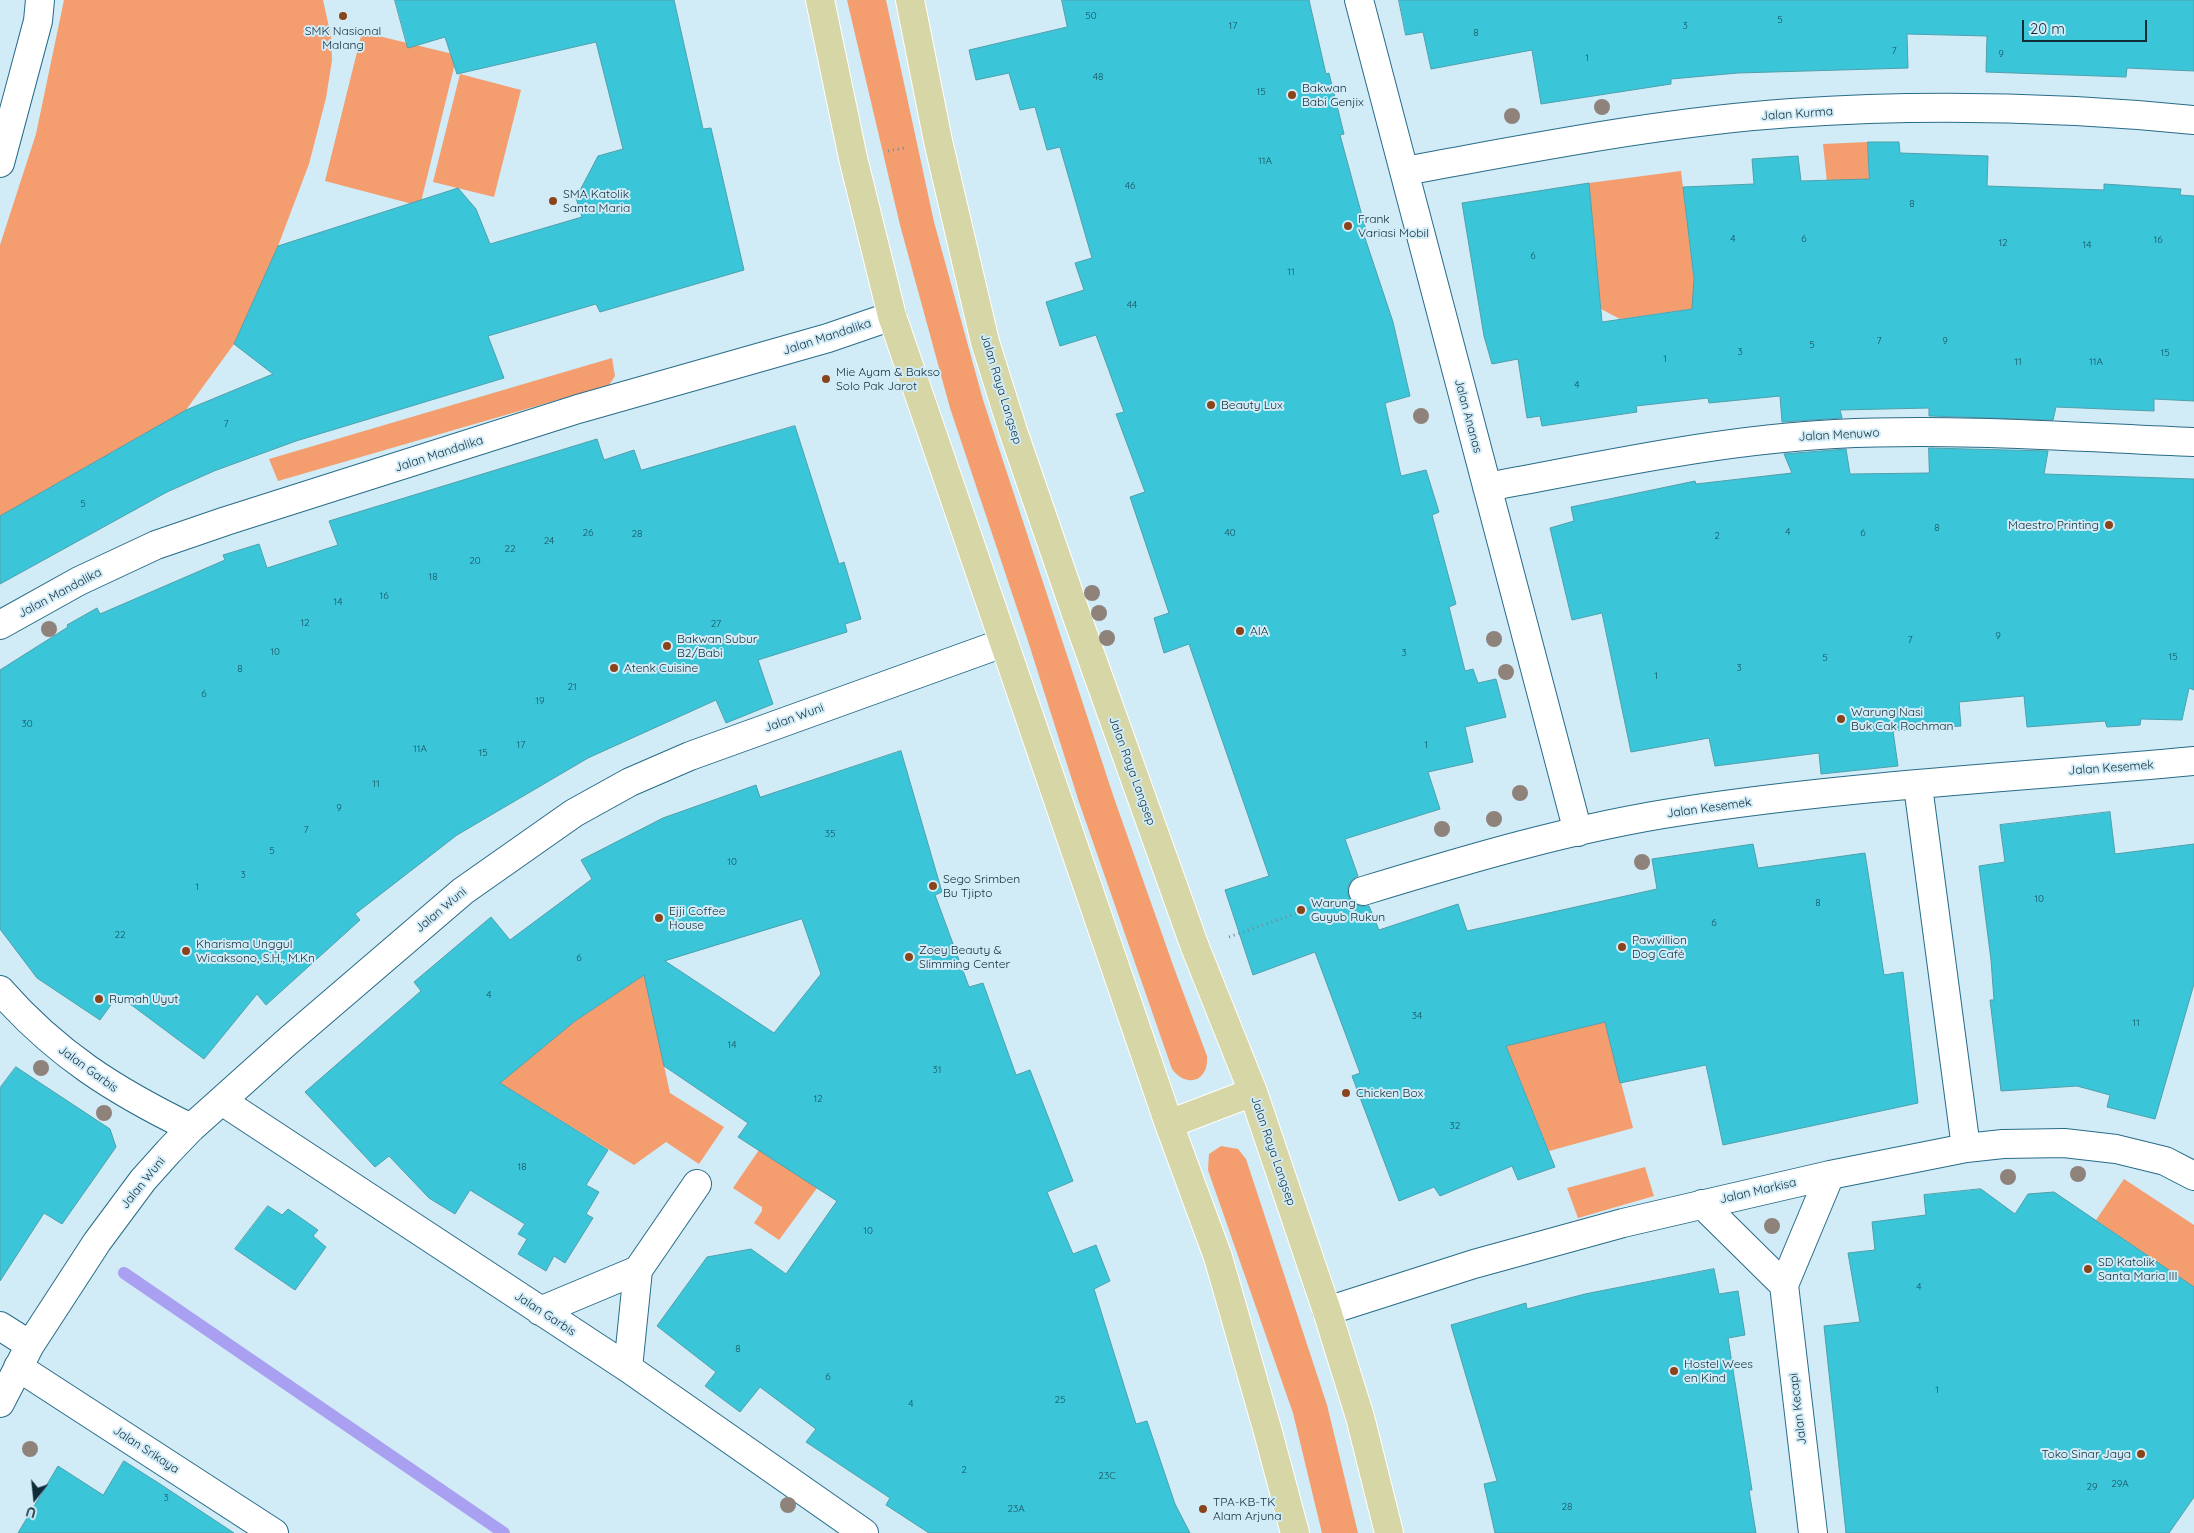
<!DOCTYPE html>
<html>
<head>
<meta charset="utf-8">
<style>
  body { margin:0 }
  #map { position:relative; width:2194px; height:1533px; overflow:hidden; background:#d1ebf7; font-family:Quicksand,sans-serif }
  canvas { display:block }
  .north { position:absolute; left:10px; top:1473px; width:50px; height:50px; -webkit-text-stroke:4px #d1ebf7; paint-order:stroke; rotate:196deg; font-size:14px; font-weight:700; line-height:20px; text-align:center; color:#102c38 }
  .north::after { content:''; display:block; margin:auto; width:18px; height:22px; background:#102c38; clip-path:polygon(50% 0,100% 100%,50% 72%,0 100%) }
  .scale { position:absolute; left:2022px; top:20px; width:125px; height:22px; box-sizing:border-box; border:2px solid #102c38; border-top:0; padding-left:6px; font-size:15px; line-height:18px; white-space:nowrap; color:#102c38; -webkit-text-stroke:4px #d1ebf7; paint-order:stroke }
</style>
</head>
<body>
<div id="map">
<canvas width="2194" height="1533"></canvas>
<div class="north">U</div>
<div class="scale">20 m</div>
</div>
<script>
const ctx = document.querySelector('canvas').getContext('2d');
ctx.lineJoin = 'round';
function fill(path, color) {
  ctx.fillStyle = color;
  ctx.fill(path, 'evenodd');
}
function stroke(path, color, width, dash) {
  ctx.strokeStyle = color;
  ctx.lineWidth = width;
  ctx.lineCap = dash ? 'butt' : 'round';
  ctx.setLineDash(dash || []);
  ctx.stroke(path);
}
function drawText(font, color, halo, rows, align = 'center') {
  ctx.font = font + ' Quicksand,sans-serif';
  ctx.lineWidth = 4;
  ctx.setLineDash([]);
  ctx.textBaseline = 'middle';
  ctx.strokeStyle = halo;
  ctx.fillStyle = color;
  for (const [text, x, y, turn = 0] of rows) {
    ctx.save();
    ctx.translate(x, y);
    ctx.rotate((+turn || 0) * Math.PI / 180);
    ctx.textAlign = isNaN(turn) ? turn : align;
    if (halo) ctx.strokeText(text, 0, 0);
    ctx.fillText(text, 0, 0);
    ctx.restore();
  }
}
const green = new Path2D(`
  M64,0h259l8,36 1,24 -6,38 -17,66 -31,82 -44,98 -48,66 -186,106v-271l36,-111z
  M847,0h39l48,222 49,178 131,398 60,170 33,88c2,25 -20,33 -35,13l-93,-267 -51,-161 -78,-233 -50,-183z
  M362,32l95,23 -37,151 -95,-25z
  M460,74l61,16 -27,107 -61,-15z
  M1868,142l2,89 -31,67 -16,-154z
  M1681,171l16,137 -77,11 -19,-10 -12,-126z
  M612,358l3,18 -6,9 -331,96 -9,-22z
  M644,975l26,118 54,34 -25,37 -33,-22 -32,23 -134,-82 75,-62z
  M1605,1022l28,106 -84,23 -43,-105z
  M1221,1146l17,3 8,10 81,246 31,128h-36l-29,-120 -85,-243 1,-16z
  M759,1150l58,38 -38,52 -25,-17 8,-12v-4l-29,-19z
  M1645,1167l9,29 -76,22 -11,-30z
  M2124,1179l70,46v62l-98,-67z`);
const stream = new Path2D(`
  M124,1273l380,260`);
const building = new Path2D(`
  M395,0h279l29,129 8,-1 33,142 -144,42 -4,-8 -108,32 16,42 -208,63 -82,30 -47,21 -167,92v-68l186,-106 87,-36 -39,-30 44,-98 180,-58 18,21 14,35 92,-27 -6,-19 22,-42 25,-7 -27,-107 -139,32 -12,-37 -37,11z
  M1062,0h247l17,74 3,-1 15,61 -4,1 27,99 -3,1 29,87 17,74 -25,7 16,73 25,-6 13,42 -7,3 24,89 -7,3 16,64 8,-2 5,14 18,-4 10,38 -41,10 8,35 -45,10 12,37 -95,30 13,37 -7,5 -3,6v8l4,7 8,4h9l10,24 79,-26 9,27 190,-42 -5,-30 101,-15 5,24 107,-15 19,122 19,-3 15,131 -195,42 -17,-80 -86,18 -15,-61 -99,24 49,121 -37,13 -6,-14 -72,30 -6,-9 -35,14 -47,-125 8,-3 -45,-121 -62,23 -28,-85 44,-14 -80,-232 -25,9 -10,-35 15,-5 -39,-116 15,-5 -29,-78 8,-2 -28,-77 -36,11 -14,-44 38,-12 -9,-27 17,-5 -32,-111 -13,3 -12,-43 -15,3 -11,-37 -33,7 -7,-30 98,-23z
  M1399,0h795v71l-67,-3 -1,9 -140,-5 1,-36 -80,-2 1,34 -170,5 -67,6v5l-130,20 -9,-54 -101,19 -8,-37 -17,3z
  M1868,142h31l1,11 88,3 -1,30 117,4v-6l77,5 -1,6 14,1v205l-40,-2v12l-98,-4 -3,13 -124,-4v-8l-89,2 2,8 -60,4 -2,-26 -71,7 -1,-5 -72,8 1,6 -95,14 -2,-10 -13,2 -9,-59 -26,5 -8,-28 -22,-133 127,-20 13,139 90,-13 2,-30 -11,-92 71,-3 -2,-25 46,-3 3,25 68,-2z
  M795,426l44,138 5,-2 17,57 -16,5 2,8 -89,28 15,44 -47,19 -10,-23 -128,58 -131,77 -102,79 5,6 -94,85 -9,-11 -53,65 -86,-64 -18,25 -63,-42 -37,-49v-259l68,-43 -1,-2 30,-17 3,6 125,-54 -2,-5 36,-11 8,24 71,-23 -9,-24 268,-82 7,21 30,-10 7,20z
  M1929,448l119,3 -4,23 150,5v211l-5,-2 -7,32 -41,-1 -1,6 -33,2 -2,-6 -78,6 -3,-31 -65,6 2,24 -68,5 5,35 -77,8 -2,-21 -104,13 -6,-28 -78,14 -29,-139 -30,7 -22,-92 24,-7 -3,-14 124,-26 1,3 96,-11 -8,-19 62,-5 4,25 79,-1z
  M901,751l41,141 -7,3 34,92 14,-4 33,92 14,-5 43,111 -26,11 26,62 23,-9 14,36 -16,8 42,135 11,-3 28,83 15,29h-261l-43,-28 4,-7 -84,-56 10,-13 -56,-42 -20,25 -35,-26 11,-14 -59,-46 50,-69 44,-8 35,25 51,-73 -99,-64 10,-14 -84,-57 -20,-91 -69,46 -75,62 108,67 -22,35 13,7 -13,22 7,4 -28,45 -11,-7 -8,15 -28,-17 9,-15 -9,-5 7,-10 -55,-34 -15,24 -26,-16 -40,-42 -14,11 -70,-75 116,-101 -7,-9 77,-65 19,23 82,-61 -11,-19 82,-42 93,-33 4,12zM802,919l19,55 -47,59 -109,-72z
  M2110,812l5,42 79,-10v140l-39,135 -48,-12 3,-12 -33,-9 -76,5 -11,-91h4l-3,-40 -12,-94 26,-4 -5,-37z
  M16,1067l94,62 6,18 -54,77 -18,-11 -44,68v-193z
  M1981,1189l34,25 13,-20 26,-2 140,95v210l-25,36h-323l-22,-207 36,-4 -12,-69 27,-3 -3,-28 54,-7 -2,-20z
  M268,1206l14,9 6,-6 30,21 -5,6 13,11 -31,43 -60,-41z
  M1714,1269l5,25 19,-3 7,44 -17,3 24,152h-3l7,43h-261l-11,-49 13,-3 -46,-156 75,-22 1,6 58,-15z
  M124,1461l36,23 74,49h-216l40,-67 45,29z`);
const path = new Path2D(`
  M888,151l16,-3
  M1229,937l100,-35`);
const street = new Path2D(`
  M1359,0l219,832
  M0,163l38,-142 2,-21
  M1404,171c128,-23 257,-49 387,-58 134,-9 269,-6 403,7
  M1487,487c115,-21 231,-47 348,-53 120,-6 239,3 359,8
  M0,625l79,-44 77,-36 70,-24 352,-112 250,-71 64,-22
  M1918,786l48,362
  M1363,891c105,-32 212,-64 320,-80 170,-26 341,-34 511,-50
  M0,990c56,64 115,101 191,138
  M222,1101l406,267 236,165
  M1702,1204l82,81 46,-110
  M1784,1285l29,248
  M540,1311l98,-41
  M1327,1311l147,-47 149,-41 207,-48 136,-27 37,-4 61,-1 52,6 49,12 29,15
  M0,1326l30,19
  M18,1367l256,166
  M628,1368l10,-98 59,-86
  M0,1403l30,-58 67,-103 46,-62 26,-29 22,-23 97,-87 175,-150 111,-78 56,-31 60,-26 313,-113`);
const primary = new Path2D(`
  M820,0l33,158 39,158 277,808 49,133 50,175 27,101
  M910,0l28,141 47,201 28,89 63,183 119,333 58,145 74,219 33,106 29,116
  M1169,1124l84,-32`);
const trees = [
  [1602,107],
  [1512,116],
  [1421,416],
  [1092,593],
  [1099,613],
  [49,629],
  [1107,638],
  [1494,639],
  [1506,672],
  [1520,793],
  [1494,819],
  [1442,829],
  [1642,862],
  [41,1068],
  [104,1113],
  [2078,1174],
  [2008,1177],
  [1772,1226],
  [30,1449],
  [788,1505]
];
const markers = [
  [343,16,5,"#89441b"],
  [1292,95,5,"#89441b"],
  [553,201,5,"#89441b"],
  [1348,226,5,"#89441b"],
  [826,379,5,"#89441b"],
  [1211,405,5,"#89441b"],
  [2109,525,5,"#89441b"],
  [1240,631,5,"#89441b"],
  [667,646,5,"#89441b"],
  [614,668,5,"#89441b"],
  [1841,719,5,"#89441b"],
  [933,886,5,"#89441b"],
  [1301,910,5,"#89441b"],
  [659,918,5,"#89441b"],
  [1622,947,5,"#89441b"],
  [186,951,5,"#89441b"],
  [909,957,5,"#89441b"],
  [99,999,5,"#89441b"],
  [1346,1093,5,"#89441b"],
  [2088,1269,5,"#89441b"],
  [1674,1371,5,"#89441b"],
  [2141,1454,5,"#89441b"],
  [1203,1509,5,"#89441b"]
];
const numberNames = [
  ["50",1091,16],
  ["5",1780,20],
  ["17",1233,26],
  ["3",1685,26],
  ["8",1476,33],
  ["7",1894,51],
  ["9",2001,54],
  ["1",1587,58],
  ["48",1098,77],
  ["15",1261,92],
  ["11A",1265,161],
  ["46",1130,186],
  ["8",1912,204],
  ["4",1733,239],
  ["6",1804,239],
  ["16",2158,240],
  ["12",2003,243],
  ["14",2087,245],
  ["6",1533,256],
  ["11",1291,272],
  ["44",1132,305],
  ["7",1879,341],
  ["9",1945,341],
  ["5",1812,345],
  ["3",1740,352],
  ["15",2165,353],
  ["1",1665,359],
  ["11",2018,362],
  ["11A",2096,362],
  ["4",1577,385],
  ["7",226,424],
  ["5",83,504],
  ["8",1937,528],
  ["4",1788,532],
  ["26",588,533],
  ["40",1230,533],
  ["6",1863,533],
  ["28",637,534],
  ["2",1717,536],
  ["24",549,541],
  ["22",510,549],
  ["20",475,561],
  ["18",433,577],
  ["16",384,596],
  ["14",338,602],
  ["12",305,623],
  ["27",716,624],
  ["9",1998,636],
  ["7",1910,640],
  ["10",275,652],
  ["3",1404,653],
  ["15",2173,657],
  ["5",1825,658],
  ["3",1739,668],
  ["8",240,669],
  ["1",1656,676],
  ["21",572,687],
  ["6",204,694],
  ["19",540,701],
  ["30",27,724],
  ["17",521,745],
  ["1",1426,745],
  ["11A",420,749],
  ["15",483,753],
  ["11",376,784],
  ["9",339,808],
  ["7",306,830],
  ["35",830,834],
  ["5",272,851],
  ["10",732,862],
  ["3",243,875],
  ["1",197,887],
  ["10",2039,899],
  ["8",1818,903],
  ["6",1714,923],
  ["22",120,935],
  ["6",579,958],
  ["4",489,995],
  ["34",1417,1016],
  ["11",2136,1023],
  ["14",732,1045],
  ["31",937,1070],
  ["12",818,1099],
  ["32",1455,1126],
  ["18",522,1167],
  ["10",868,1231],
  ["4",1919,1287],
  ["8",738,1349],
  ["6",828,1377],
  ["1",1937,1390],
  ["25",1060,1400],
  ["4",911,1404],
  ["2",964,1470],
  ["23C",1107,1476],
  ["29A",2120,1484],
  ["29",2092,1487],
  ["3",166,1498],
  ["28",1567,1507],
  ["23A",1016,1509]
];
const poiNames = [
  ["SMK Nasional",343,31,"center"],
  ["Malang",343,45,"center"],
  ["Bakwan",1302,88],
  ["Babi Genjix",1302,102],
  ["SMA Katolik",563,194],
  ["Santa Maria",563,208],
  ["Frank",1358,219],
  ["Variasi Mobil",1358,233],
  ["Mie Ayam & Bakso",836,372],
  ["Solo Pak Jarot",836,386],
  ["Beauty Lux",1221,405],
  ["Maestro Printing",2099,525,"right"],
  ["AIA",1250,631],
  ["Bakwan Subur",677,639],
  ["B2/Babi",677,653],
  ["Atenk Cuisine",624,668],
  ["Warung Nasi",1851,712],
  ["Buk Cak Rochman",1851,726],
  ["Sego Srimben",943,879],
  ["Bu Tjipto",943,893],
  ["Warung",1311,903],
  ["Guyub Rukun",1311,917],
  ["Ejji Coffee",669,911],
  ["House",669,925],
  ["Pawvillion",1632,940],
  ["Dog Café",1632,954],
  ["Kharisma Unggul",196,944],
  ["Wicaksono, S.H., M.Kn",196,958],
  ["Zoey Beauty &",919,950],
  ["Slimming Center",919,964],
  ["Rumah Uyut",109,999],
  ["Chicken Box",1356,1093],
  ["SD Katolik",2098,1262],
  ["Santa Maria III",2098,1276],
  ["Hostel Wees",1684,1364],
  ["en Kind",1684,1378],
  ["Toko Sinar Jaya",2131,1454,"right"],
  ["TPA-KB-TK",1213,1502],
  ["Alam Arjuna",1213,1516]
];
const streetNames = [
  ["Jalan Kurma",1797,114,-4],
  ["Jalan Mandalika",827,337,-18],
  ["Jalan Raya Langsep",1001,389,73],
  ["Jalan Ananas",1468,416,75],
  ["Jalan Menuwo",1839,435,-3],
  ["Jalan Mandalika",439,454,-18],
  ["Jalan Mandalika",60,593,-28],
  ["Jalan Wuni",794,718,-20],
  ["Jalan Kesemek",2111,768,-4],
  ["Jalan Raya Langsep",1132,771,70],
  ["Jalan Kesemek",1709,808,-8],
  ["Jalan Wuni",441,910,-40],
  ["Jalan Garbis",88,1069,36],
  ["Jalan Raya Langsep",1273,1151,71],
  ["Jalan Wuni",143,1183,-51],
  ["Jalan Markisa",1758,1191,-13],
  ["Jalan Garbis",545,1314,33],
  ["Jalan Kecapi",1798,1409,-97],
  ["Jalan Srikaya",146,1450,33]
];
fill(green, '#f49d6f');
stroke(stream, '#a9a0f2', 12);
fill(building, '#3ac6d8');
stroke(building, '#4fa0ac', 1);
stroke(street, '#286c88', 30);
stroke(primary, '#fff', 30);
stroke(path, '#718c98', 3, [1, 4]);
stroke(street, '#fff', 28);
stroke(primary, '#d6d6a7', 28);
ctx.fillStyle = '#8e827b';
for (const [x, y] of trees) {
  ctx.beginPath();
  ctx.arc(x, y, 8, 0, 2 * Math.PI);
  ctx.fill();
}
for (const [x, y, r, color] of markers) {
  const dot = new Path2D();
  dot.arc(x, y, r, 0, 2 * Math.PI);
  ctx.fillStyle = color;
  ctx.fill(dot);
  stroke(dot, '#d1ebf7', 2);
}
drawText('10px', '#1a5260', null, numberNames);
drawText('12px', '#102c38', '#d1ebf7', poiNames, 'left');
drawText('12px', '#102c38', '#d1ebf7', streetNames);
</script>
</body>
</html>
